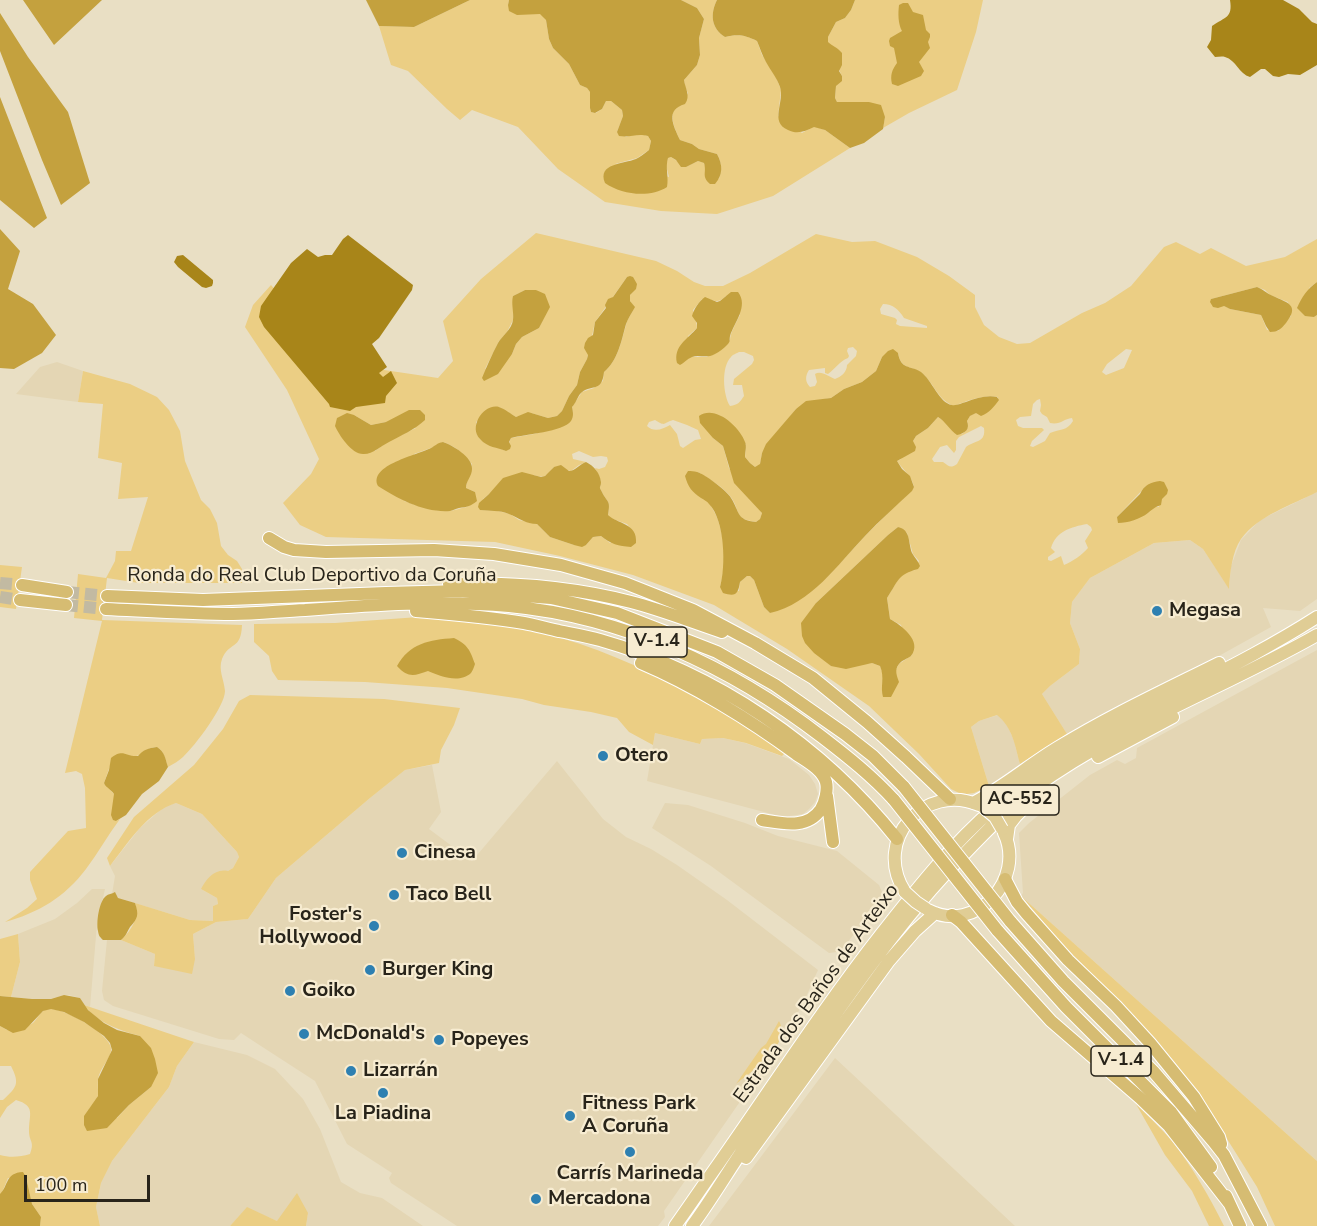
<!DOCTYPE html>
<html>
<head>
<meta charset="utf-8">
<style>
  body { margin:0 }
  #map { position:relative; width:1317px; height:1226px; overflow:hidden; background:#e9dfc4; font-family:"Nunito Sans",sans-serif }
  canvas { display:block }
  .scale { position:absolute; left:24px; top:1175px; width:126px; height:27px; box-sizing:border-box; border:3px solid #28241a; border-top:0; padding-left:8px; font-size:18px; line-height:21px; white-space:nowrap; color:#28241a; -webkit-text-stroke:4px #f7ecd1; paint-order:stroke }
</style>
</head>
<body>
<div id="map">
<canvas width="1317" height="1226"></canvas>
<div class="scale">100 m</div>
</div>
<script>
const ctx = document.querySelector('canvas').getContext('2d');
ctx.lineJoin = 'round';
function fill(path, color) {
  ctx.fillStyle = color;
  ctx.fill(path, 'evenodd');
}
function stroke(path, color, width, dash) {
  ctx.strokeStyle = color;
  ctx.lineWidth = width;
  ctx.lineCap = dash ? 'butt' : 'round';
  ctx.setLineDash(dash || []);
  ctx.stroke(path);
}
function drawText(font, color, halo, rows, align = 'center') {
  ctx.font = font + ' "Nunito Sans",sans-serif';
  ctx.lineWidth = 4.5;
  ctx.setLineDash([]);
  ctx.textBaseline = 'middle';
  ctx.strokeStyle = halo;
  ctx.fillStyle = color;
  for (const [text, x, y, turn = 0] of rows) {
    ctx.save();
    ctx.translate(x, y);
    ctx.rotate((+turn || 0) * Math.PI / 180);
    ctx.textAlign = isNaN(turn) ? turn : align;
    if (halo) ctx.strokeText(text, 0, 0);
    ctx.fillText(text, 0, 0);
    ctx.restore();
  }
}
const built = new Path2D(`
  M57,362l26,9 -5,31 -62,-8 24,-27z
  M1317,492v107l-17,12 -37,-3 8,19 -63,35 -74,36 -67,36 -25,-40 8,-8 29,-22 1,-15 -10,-26 2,-21 18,-24 64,-35 36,-3 13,9 26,39 2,-22 10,-26 19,-20z
  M1317,650v511l-296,-265 2,-3 -4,-60 10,-10 61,-48 27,-15 8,4 11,-6 1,-10z
  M998,715l8,7 8,19 6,23 -31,22 -18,-59 8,-6z
  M655,733l45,11 2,-5 21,-1 22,5 44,16 20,16 6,9 3,10 -3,8 -6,7 -6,5 -20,3 -136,-36z
  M557,761l46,58 23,18 25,12 26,16 50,35 91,70 -16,36 -56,87 -82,118 1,6 -7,9h-201l-66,-43 -2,-5 3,-5 -45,-29 -32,-63 -51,-33 -23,-15 -7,7 -15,-1 -106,-33 -9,-6 -2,-9 5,-51h14l34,14 -1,12 41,-7 -2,-25 23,-12 32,-3 28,-41 94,-80 35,-28 27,-5 9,47 -12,17 43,32z
  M176,803l26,11 35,38 2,5 -6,11 -32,21 16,9 1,6 -5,2v15l-23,-1 -72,-22 -6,-4 3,-18 -5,-10 30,-38 25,-22z
  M665,803l23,2 57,18 33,13 59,15 42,34 3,7 -2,8 -36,47 -7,5 -8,1 -118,-87 -59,-38z
  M92,889h13l-8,35 -7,83 -6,-2 -4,-7 -11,-3h-5l-13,4h-19l-21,-2 9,-35 -2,-28 37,-15 22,-16z
  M194,1042l53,13 28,14 28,30 17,30 21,53 19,11 22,5 41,28h-117l2,-13 -31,8 -30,-13 -17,18h-130l-4,-19 5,-24 11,-22 57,-74 8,-21z
  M835,1058l180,168h-306z`);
const green = new Path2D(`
  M470,0h39l-1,5 23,9h10l5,6 3,19 4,9 16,16 11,21 7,3 3,4v16l1,4 5,1 6,-4 4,-8h5l11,9 1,6 -6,16 9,5 12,-4 10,3 3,5 -2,9 -12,8 -22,6 54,13 -3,-12 2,-7 3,-1 15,10 12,-6 6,2 2,6 13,10c3,-10 3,-16 -2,-25l-18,-5 -7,-5 -12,-4c-5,-11 -15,-30 2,-35l6,-12 -3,-6 -1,-7 13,-15 3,-10 -1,-17 5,-19 -7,-11 -16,-8h36c-7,14 -6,28 8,37 13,-3 21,-2 32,4l5,14 14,22 5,13 -3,26 24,17 12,-7 11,4 25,18 -77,48 -56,18 -56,-3 -56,-9 -47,-33 -40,-42 -46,-17 -12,10 -13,-11 -39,-38 -17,-6 -12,-39 35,1z
  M855,0h128l-7,32 -19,58 -48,23 -26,15 2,-11 -16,-15h-32l-2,-4 1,-12 6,-10c-6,-11 -5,-26 -15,-34l1,-5 8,-15 9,-4 6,-8z
  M536,233l120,28 21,10 17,11 11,4h18l27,-13 66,-39 36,8 23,-1 42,16 32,19 26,19v12l9,18 15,12 18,7 13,-1 52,-30 23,-10 26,-17 33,-39 12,-5 24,12 11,-6 35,18 39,-9 32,-18v43l-8,6 5,29 3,-2v177c-25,13 -58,23 -76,47 -9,13 -11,34 -12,50l-26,-40 -13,-9 -36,3 -64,35 -18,24 -2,21 10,26 -1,15 -29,22 -8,8 25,40 -47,30c-5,-18 -7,-36 -23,-49l-18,6 -8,6 18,59 -15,7 -7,1 -8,-1 -8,-4 -32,-35 -50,-48 -82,-57 -73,-44 -81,-30 -73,-19 -65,-14 -169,-5 -26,-12 -17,-22 28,-29 8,-15 -32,-69 -42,-63 8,-22 18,-20 66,78 101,15 15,-17 -10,-40 38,-42zM627,277l8,12 -5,6v6l4,6c-2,7 -7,12 -8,18 -5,17 -8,35 -22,47l-1,9 -9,7 -12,4 -10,15 1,6 -10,13 -29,8 -23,4 -5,13 -26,-12 -3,-5 -1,-12 23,-15 17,10 15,-4 17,5 9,-2 5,-5 7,-15 8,-11 3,-13 7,-13 8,-37zM1257,287l8,3 5,5 18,7 3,14 -13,15 -11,-1 -6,-15 -31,-6 -19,-10zM525,290h11l13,17 -10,21 -17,9 -6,7 -4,10 -27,15 14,-28 8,-9 6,-12v-24zM726,296l14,19c-3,6 -10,18 -10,25l-23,17h-15l-4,-21 9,-8c0,-6 -3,-11 -4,-18l9,-11c14,-1 13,7 24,-3zM883,304c10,0 16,6 21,14l23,8v2l-27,-2 -4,-2 1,-4 -2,-2 -14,-4 -1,-5zM853,347l4,4 -1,5 -9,9c0,7 -6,12 -12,14 -6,-2 -14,-9 -20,-5l2,8 -2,4 -5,1c-5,-5 -5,-11 -1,-17l16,-2v5l3,1c7,-5 12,-13 20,-16l1,-2 -2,-5 1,-3zM1126,349l6,1 -8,18 -18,7 -4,-3 5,-8zM739,352h5l9,4 1,4 -2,4 -18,15 -1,6h9l2,11c-4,6 -6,9 -14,10 -7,-11 -9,-39 1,-49 1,-2 6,-4 8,-5zM898,353c3,18 15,12 25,21 12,11 15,26 31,32 13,-5 30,-12 44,-9v3l-28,16 -3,5c2,6 1,8 -5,13l-24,-17 -10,11 -12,8 -3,5 -12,18 -4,2c6,9 15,15 17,26l-48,48 -39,42 -57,36 -6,-6 -10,-27 -4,-4h-3l-7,6 -1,9 -19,-4c6,-20 5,-46 -2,-67 -2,-6 -6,-11 -8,-17 -5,-10 -8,-21 -12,-31 11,7 24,14 32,24 11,14 3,23 26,26l4,-3 2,-6 -33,-45 -6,-22 -10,-8 33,6 -1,13 5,6 5,4 5,-2 2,-12 34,-44 23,-9 12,-2 13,-9 18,-7 14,-11 6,-14zM1040,399l1,6 -1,6 2,3 5,3 3,6c11,2 13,-4 22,-5l1,3c-6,10 -13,8 -23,12l-5,8 -12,6 -3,-1 2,-5 12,-11 -2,-2h-19l-5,-2 -2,-6 4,-3 11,-1 2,-12 4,-4zM354,415l17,10 15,-3 30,6 -29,14 -12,9zM655,420c11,7 8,3 18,0l14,5 11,5 3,9 -6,1 -12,8 -3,-2 -3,-12 -7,-9c-7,4 -16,8 -23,1l2,-4zM981,426l3,2c2,15 -9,12 -18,19l-9,17c-7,5 -8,2 -14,-2h-9l-2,-3 8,-12 7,-2 7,8 2,-3v-9l3,-4zM443,442c13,4 20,12 29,22 -1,6 -6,20 -6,24l9,4 -8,15c-7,1 -13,4 -19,4 -15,0 -30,-5 -44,-10l10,-47 17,-6zM579,451l14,6 8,-1 6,1 1,4 -3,6 -6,2 -4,-1c2,4 5,9 6,14 0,7 -3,3 1,10 5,11 9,7 6,23l2,3 17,6 5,6 -22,13 -9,-7 -8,1 -7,8h-12l-24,-8 -13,-13 -18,-4 -9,-6 -12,-3 -18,-1 3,-11 6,-5 45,-19c11,4 13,0 20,-8l17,4 8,-6 7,-3 -13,-3 -1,-5zM1146,486l13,21h-6l-5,6 -18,8 -13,-4zM1087,524l4,3 1,3 -7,11 3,7c-6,7 -15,13 -24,17l-3,-9 -10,5 -3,-1v-3l7,-5 -4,-4c5,-17 20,-21 36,-24zM898,527l9,6 6,21 6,7 -4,9 -6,1 -9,5 -13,22 3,21 11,6 11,30 -13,9 -17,30 1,-20 -3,-8 -8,-3 -41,3 -7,-7 -8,-56 72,-68z
  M83,371l47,13 27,13 12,13 11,21 5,30 16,39 9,9 7,14 4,23 7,9 9,6 5,8v14h-103l-32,-5 -5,42 140,5c-1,26 -13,16 -20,34 -4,11 2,20 3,32 0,15 -30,55 -42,66 -4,4 -10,7 -15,10 -3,-8 -5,-23 -17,-19 -5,1 -8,5 -12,7 -9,4 -19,5 -28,8l-7,20 10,11 2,27 4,-2c-12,16 -22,34 -34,50 -21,28 -48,44 -81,53l22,-14 10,-9 -7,-19v-8l38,-41 18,-3 -1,-40 -3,-14 -6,-3 -11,2 37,-152 -28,-3 4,-44 28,4 9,-17 1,-10h15l17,-54 -30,2 4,-36 -24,-5 5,-54 -25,-2z
  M0,565l22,2 -6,42 -16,-2z
  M419,617c28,3 58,3 86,8 103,17 195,70 281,127l-4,4 -36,-13 -23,-5 -21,1 -2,5 -45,-11 -2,12 -24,-13 -12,-14 -26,-6 -47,-7 -22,-6 -75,-11 -82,-6 -87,-2 -6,-9 -3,-15 -15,-14v-18l81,-1z
  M250,695l134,4 76,9 -6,17 -13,25 -2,13 -34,7 -35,28 -94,80 -28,41 -32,3 -23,12 2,25 -3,15 -38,-8 1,-12 -34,-14c10,-9 19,-23 14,-37l55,17 23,1v-15l5,-2 -1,-6 -16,-9c5,-10 14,-21 27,-18l5,-3 6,-11 -2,-5 -35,-38 -26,-11c-29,9 -48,40 -66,63l-3,-8 27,-41 60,-52 29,-36 16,-28z
  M1021,896l296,265v65h-42l-18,-39 -23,-37 -33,-52 -30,-40 -29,-33 -79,-80z
  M18,934l2,28 -9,35 -11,-1v-57z
  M84,1005l110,37 -17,24 -8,21 -57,74 -11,22 -5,24 4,19h-60l1,-9 -9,-13 -6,-27 -18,1 -8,19v-42c10,3 20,2 30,-1 5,-13 -1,-12 -1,-23 0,-17 7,-25 -13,-31l-9,7 -7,11v-18h3c14,-13 17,-16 8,-34h-11v-40l7,4c7,-2 21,-3 26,-7 6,-6 8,-14 17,-14 14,-1 65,27 61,42 -2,10 -12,18 -13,29 -1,16 4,16 -9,29l28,9 12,-13 22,-18 -11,-51c-21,-6 -42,-13 -56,-31z
  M779,1021c13,24 -27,50 -43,63l25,-36 5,-4z
  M1136,1104c12,12 25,24 36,37 21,27 37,55 52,85h-15l-17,-35 -27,-36z
  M297,1193l11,20 -2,13h-76l17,-19 30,14z`);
const forest = new Path2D(`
  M23,0h79l-48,45z
  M366,0h104l-56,27 -35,-1z
  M509,0h172l16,8 7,11 -5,19 1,17 -3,10 -13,15c1,8 7,16 1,24 -20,6 -12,21 -5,36l12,4 7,5 18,5c6,11 6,21 -2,30h-5c-9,-8 -3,-11 -6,-21l-6,-2 -12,6h-5l-5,-7 -5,-3 -3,1c-3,10 1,19 -1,29 -17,11 -45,8 -62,-4 -8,-20 19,-19 31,-24 4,-2 9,-6 13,-9l2,-9 -3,-5c-12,-3 -17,2 -29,0l-2,-4 6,-16 -1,-6 -11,-9h-5l-4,8 -7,4 -4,-1 -1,-4v-16l-3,-4 -7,-3 -11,-21 -16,-16 -4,-9 -3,-19 -6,-6 -23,1 -8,-4 -1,-6z
  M717,0h138l-4,10 -6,8 -9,4 -8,15v5c5,5 8,4 14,11v12l-3,6 3,5v5l-6,5 -1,12 2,4h32l12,3 4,12 -2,12 -19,14 -14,5 -25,-18 -11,-3c-9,4 -16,8 -26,3 -19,-8 -3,-28 -8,-43 -3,-9 -9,-16 -14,-25 -4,-7 -6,-14 -9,-21 -12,-6 -19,-7 -32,-4 -14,-9 -15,-23 -8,-37z
  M903,3h5l5,9 10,3 3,15 4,4v3l-2,5 2,6 -11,14 5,9 -3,5 -23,10 -6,-2c-2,-9 0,-14 5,-21l-3,-15 -4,-2 -1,-5 1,-3 12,-7c-4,-7 -4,-18 -3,-26z
  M0,13l28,44 40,55 22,71 -29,22 -19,-45 -42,-109z
  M0,97l47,121 -13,10 -34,-28z
  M0,229l20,22 -12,38 25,15 23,31 -14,18 -28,16 -14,-1z
  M630,276l3,1 4,7 -1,5 -6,6v6l5,6c-3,6 -7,11 -9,17 -5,18 -8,36 -22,48 -2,22 -14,11 -24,22 -3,4 -4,9 -8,13 1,5 2,9 -1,14 -8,11 -46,13 -60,17l-2,4 2,4 -1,3 -4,2c-9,-4 -18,-3 -26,-12 -12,-12 4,-36 19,-32 6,2 12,7 17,10l12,-5 20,6 9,-2 5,-5 7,-15 8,-11 3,-13 7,-13 1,-4 -4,-7 1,-5 3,-5 5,-3 2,-13 11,-14 -1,-3 3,-6 5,-2 14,-20z
  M1317,282v33l-3,2 -9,-1 -8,-8c5,-11 10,-19 20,-26z
  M1257,287c6,2 10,7 16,9 15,7 27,9 13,27 -5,6 -8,9 -16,9l-4,-6 -5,-11 -31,-6 -6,-3 -6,2 -5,-1 -3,-5 1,-3z
  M525,290h11l9,4 5,13 -11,21 -17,9 -6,7 -4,10 -14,20 -14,7 -2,-3c5,-12 10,-24 16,-35 4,-7 14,-14 15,-23 1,-8 -2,-16 0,-24z
  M731,292h7c11,14 -4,31 -8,44 -1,5 1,5 -3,9 -3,3 -8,7 -12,9 -9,5 -16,0 -23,3 -5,2 -8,6 -12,8l-3,-2c-4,-17 11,-24 20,-35v-5l-5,-7c2,-7 7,-15 13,-19l12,5 3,-1z
  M893,349l5,4c3,17 12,12 23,19 11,8 18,31 31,33 4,1 10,-2 14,-3 10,-4 21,-7 31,-5l2,3c-5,7 -10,13 -18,16l-5,-3 -6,3 -3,5c3,8 -1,12 -10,14 -7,-5 -12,-14 -19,-18l-10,11 -12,8 -3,5 3,6 -1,4 -18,10 5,8 8,7 4,11 -2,4c-16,15 -32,29 -47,45 -27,28 -54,68 -95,77l-6,-6 -10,-27 -4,-4h-3l-7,6c-2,12 -4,15 -17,11l-3,-6c6,-20 5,-67 -11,-83 -2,-3 -5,-4 -8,-6 -9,-6 -13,-11 -16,-22l3,-5c3,0 6,0 9,1 8,2 30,19 34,26 9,14 5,22 25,24l4,-3 2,-6 -28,-30 -11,-37 -10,-8 -13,-15 -1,-7c16,-12 41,11 46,26 2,4 0,10 0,15l5,6 5,4 5,-3 2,-11 4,-9 30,-35 10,-8 25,-3 13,-9 18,-7 14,-11 6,-14 6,-6z
  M409,410h11l5,5v5c-11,10 -23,15 -36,22 -8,4 -16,12 -25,12 -12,1 -25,-19 -29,-28l2,-8 10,-5 7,2 17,10 15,-3z
  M443,442c9,3 30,15 29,27 0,7 -6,12 -6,19l9,4 2,9c-6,5 -10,6 -18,7 -4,1 -5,2 -9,3 -25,2 -52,-12 -72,-25 -10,-21 40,-31 53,-38 4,-2 6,-5 12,-6z
  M586,462c8,4 14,11 15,20 0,7 -3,3 1,10 5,11 9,7 6,23 9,9 30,8 28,28l-5,4c-13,-1 -20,-3 -30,-11l-8,1 -7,8 -4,2 -8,-2 -24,-8 -13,-13c-11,0 -18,-6 -28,-10 -9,-4 -20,-3 -29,-4l-2,-3 1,-4 10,-9 14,-16 19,-6 19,5 4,-1 9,-9 7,-2 8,6c6,0 11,-7 17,-9z
  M1160,481l4,1 4,8 -1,4 -5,5 -1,6c-6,2 -8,4 -13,8 -8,6 -20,10 -30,10l-1,-6 23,-23c4,-9 11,-12 20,-13z
  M898,527c13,3 10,15 14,26 3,5 6,8 8,13l-2,3c-21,6 -19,11 -31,29l3,21c11,6 33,22 21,37 -4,3 -9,4 -12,8 -5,6 -2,12 0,18l-8,15h-8c-3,-11 2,-19 -3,-31l-8,-3 -26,6 -15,-3 -17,-13 -9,-10 -3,-7 -1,-13 15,-20 72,-68z
  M454,638c14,7 16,12 21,26 -1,3 -2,6 -4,9 -12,11 -31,3 -43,-2 -14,5 -20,7 -31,-5 13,-23 32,-26 57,-28z
  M157,747c8,5 8,11 11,20l-9,14 -17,13 -16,21 -10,6 -3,-1 -2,-5 3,-21c-3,-5 -8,-6 -10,-11l5,-13 2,-12c12,-10 15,-1 27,-2 5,-6 10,-8 19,-9z
  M115,892l3,6 17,5c4,12 3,15 -5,24 -3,5 -4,9 -9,13h-18c-4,-4 -4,-4 -5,-9 -2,-8 1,-30 8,-35 2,-2 6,-2 9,-4z
  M64,995l16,3 8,12 16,13 13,7 23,6 11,12 4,11 3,14 -7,14 -22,18 -22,23 -20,3 -3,-6v-9l14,-20v-17l14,-29 -2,-7 -6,-7 -20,-14 -20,-10 -13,-3 -8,2 -18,19 -12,3 -13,-7v-30l32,3h19z
  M23,1172l3,5 6,27 9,13 -1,9h-40v-32c9,-9 5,-21 23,-22z`);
const water = new Path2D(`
  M1230,0h53l16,9 13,13 5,2v41l-17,10 -12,-1 -9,3 -6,-1 -8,-7h-4l-11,8c-11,-3 -14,-17 -25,-20 -3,-1 -7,0 -10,0l-8,-10 4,-7 1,-14c13,-9 21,-8 18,-26z
  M348,235l65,50 -1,5 -33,48 -7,6 15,23 -8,6 4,4 8,-6 6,12 -11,13 -1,7 -29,4 -6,4 -20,-4 -1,-3 -65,-77 -5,-10 2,-11 30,-43 16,-14 11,8 7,-2h7l11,-16z
  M183,255l30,25v3l-1,3 -6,2 -4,-1 -24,-20 -4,-5 3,-6z`);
const trunkTunnel = new Path2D(`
  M0,583l22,2
  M67,592l40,4
  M0,597l20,3
  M66,605l40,4`);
const primary = new Path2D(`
  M1098,757l75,-40
  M973,803c29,-15 56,-38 84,-55 52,-32 108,-58 162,-85
  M1007,839l2,-14 7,-9 17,-17
  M905,892c-33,-52 19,-110 74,-87
  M928,910c48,25 98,-31 76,-77
  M746,1158l143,-197 26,-30 20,-18
  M675,1226c15,-21 29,-42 44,-63 54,-77 105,-156 163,-230 34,-43 69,-88 112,-125 96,-82 217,-123 323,-191
  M692,1226c17,-23 32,-48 48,-72 24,-38 51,-75 76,-112 48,-69 96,-136 155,-195 20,-20 40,-42 63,-59 87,-63 190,-100 283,-153`);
const trunk = new Path2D(`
  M269,538l15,9 10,3 32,2 108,-2 60,4 67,11 64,18 68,27 62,33 58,35 54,44 39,35 44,42
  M449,584c60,-2 123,3 182,18 31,8 61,20 91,30
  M22,585l45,7
  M107,596l96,4 183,-7 74,-2 91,7 66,15 100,39 58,33 70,49 28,22 31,31
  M20,600l46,5
  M106,609c42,2 85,5 127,5 24,0 48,-3 72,-4 68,-5 136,-10 204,-4 115,11 222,61 313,131 26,20 50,39 72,63
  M416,611c36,3 72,6 108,12 12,2 24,6 35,8 14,3 27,5 41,9 116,33 222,105 297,199
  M641,663c52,22 109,57 155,91 10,7 26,15 30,28 2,8 -1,20 -5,27 -14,21 -39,14 -59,11
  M827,796l6,46
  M1005,879l12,23 9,11 42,47 48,46 34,37 44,54 25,40 2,7
  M952,915l9,7 90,99 89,77 29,28 60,77
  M1010,921l53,60 90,90 60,70 11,14 37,71
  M997,930l69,77 105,105 40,55
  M1226,1196l14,30`);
const primaryBridge = new Path2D(`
  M983,807l12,10 7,12
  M905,892l11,10 9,6`);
const trunkBridge = new Path2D(`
  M904,787l106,134
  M894,800l103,130`);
const markers = [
  [1157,611,6,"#2e80b1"],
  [603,756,6,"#2e80b1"],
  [402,853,6,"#2e80b1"],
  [394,895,6,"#2e80b1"],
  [374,926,6,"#2e80b1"],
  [370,970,6,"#2e80b1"],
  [290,991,6,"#2e80b1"],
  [304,1034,6,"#2e80b1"],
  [439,1040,6,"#2e80b1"],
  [351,1071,6,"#2e80b1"],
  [383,1093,6,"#2e80b1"],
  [570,1116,6,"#2e80b1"],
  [630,1152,6,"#2e80b1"],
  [536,1199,6,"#2e80b1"]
];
const shields = [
  [657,642,60],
  [1020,800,78],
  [1121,1061,60]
];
const shieldNames = [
  ["V-1.4",657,642],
  ["AC-552",1020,800],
  ["V-1.4",1121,1061]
];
const streetNames = [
  ["Ronda do Real Club Deportivo da Coruña",312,576],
  ["Estrada dos Baños de Arteixo",817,994,-54]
];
const poiNames = [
  ["Megasa",1169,611],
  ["Otero",615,756],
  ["Cinesa",414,853],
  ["Taco Bell",406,895],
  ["Foster's",362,915,"right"],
  ["Hollywood",362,938,"right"],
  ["Burger King",382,970],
  ["Goiko",302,991],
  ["McDonald's",316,1034],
  ["Popeyes",451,1040],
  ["Lizarrán",363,1071],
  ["Fitness Park",582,1104],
  ["A Coruña",582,1127],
  ["La Piadina",383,1114,"center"],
  ["Carrís Marineda",630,1174,"center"],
  ["Mercadona",548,1199]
];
fill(built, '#e4d6b4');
fill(green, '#ebce84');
fill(forest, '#c4a13e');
fill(water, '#a88519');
stroke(trunkTunnel, '#c2baa2', 12, [12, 6]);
stroke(primary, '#fff', 14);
stroke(trunk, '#fff', 14);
stroke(primary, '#e0cd95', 12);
stroke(trunk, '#d6bc72', 12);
stroke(primaryBridge, '#fff', 14, []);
stroke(trunkBridge, '#fff', 14, []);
stroke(primaryBridge, '#e0cd95', 12);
stroke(trunkBridge, '#d6bc72', 12);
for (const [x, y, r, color] of markers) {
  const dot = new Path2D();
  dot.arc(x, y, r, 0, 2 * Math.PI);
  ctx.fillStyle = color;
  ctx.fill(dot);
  stroke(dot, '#f7ecd1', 2);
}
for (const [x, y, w] of shields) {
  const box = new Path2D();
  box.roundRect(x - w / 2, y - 15, w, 30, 4.5);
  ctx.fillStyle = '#f7ecd1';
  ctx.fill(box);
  stroke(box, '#28241a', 1.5);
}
drawText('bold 18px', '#28241a', null, shieldNames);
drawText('20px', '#28241a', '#f7ecd1', streetNames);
drawText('bold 20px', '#28241a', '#f7ecd1', poiNames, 'left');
</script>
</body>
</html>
